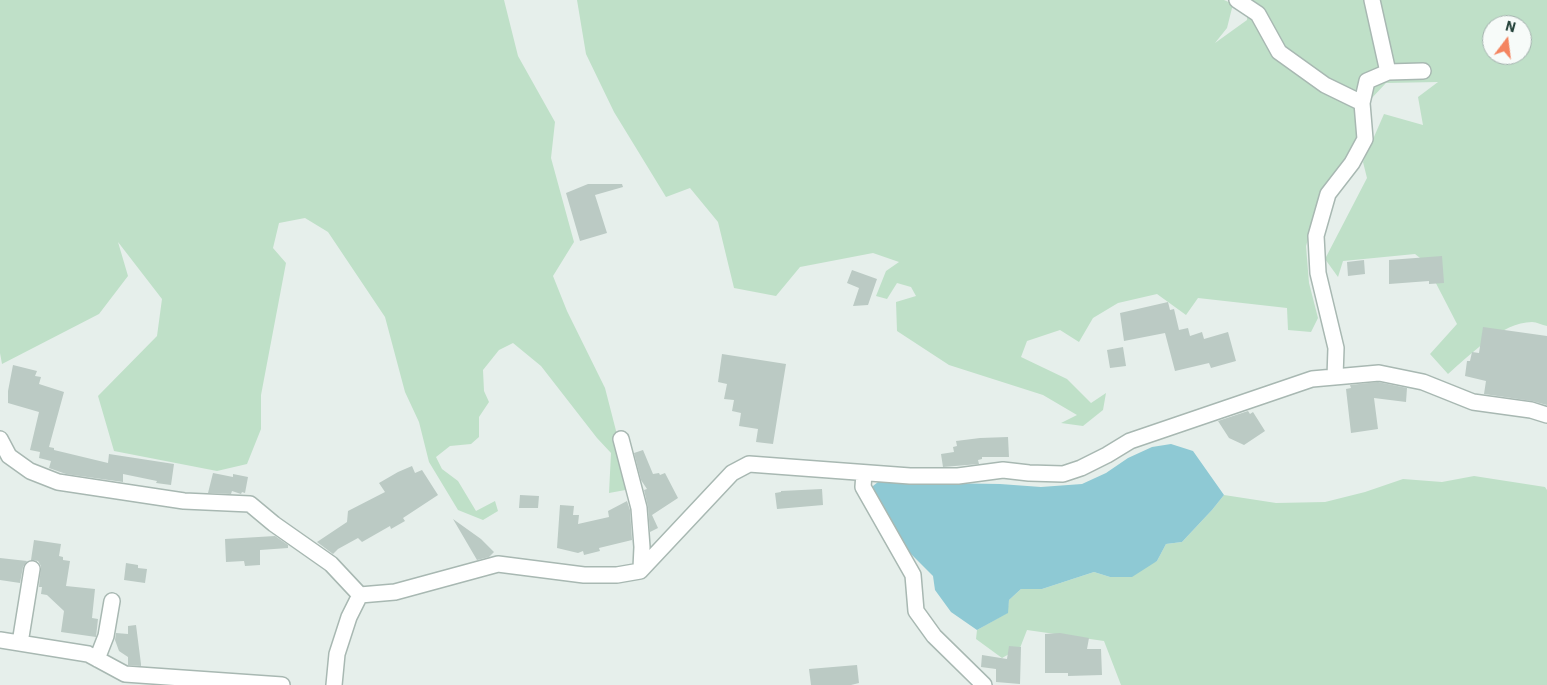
<!DOCTYPE html>
<html>
<head>
<meta charset="utf-8">
<style>
  body { margin:0 }
  #map { position:relative; width:1547px; height:685px; overflow:hidden; background:#e6efeb; font-family:"IBM Plex Sans",sans-serif }
  canvas { display:block }
  .north { position:absolute; left:1482px; top:15px; width:50px; height:50px; box-sizing:border-box; background:#f7fbf9; border:1px solid #a3b1ad; border-radius:50%; rotate:15deg; font-size:14px; font-weight:700; line-height:20px; text-align:center; color:#24423a }
  .north::after { content:''; display:block; margin:auto; width:18px; height:22px; background:#f4845f; clip-path:polygon(50% 0,100% 100%,50% 72%,0 100%) }
</style>
</head>
<body>
<div id="map">
<canvas width="1547" height="685"></canvas>
<div class="north">N</div>
</div>
<script>
const ctx = document.querySelector('canvas').getContext('2d');
ctx.lineJoin = 'round';
function fill(path, color) {
  ctx.fillStyle = color;
  ctx.fill(path, 'evenodd');
}
function stroke(path, color, width, dash) {
  ctx.strokeStyle = color;
  ctx.lineWidth = width;
  ctx.lineCap = dash ? 'butt' : 'round';
  ctx.setLineDash(dash || []);
  ctx.stroke(path);
}
const green = new Path2D(`
  M0,0h504l14,56 37,66 -4,36 23,84 -21,34 14,35 38,77 26,101 -22,4 2,-40 -14,-15 -56,-72 -28,-23 -14,7 -16,20 1,21 5,11 -10,15v20l-8,7 -21,2 -14,11 6,12 16,12 18,30 19,-10 3,10 -15,9 -25,-10 -29,-48 -10,-40 -14,-30 -20,-75 -57,-85 -23,-14 -26,5 -6,25 13,15 -25,132v34l-14,35 -30,7 -103,-20 -16,-55 59,-60 5,-37 -44,-57 10,34 -29,38 -97,50 -2,-11z
  M577,0h647l9,4 -6,24 -12,15 32,-23 1,-20h299v326c-5,-1 -10,-4 -15,-4 -30,0 -63,34 -84,52l-18,-20 27,-30 -32,-62 -10,-8 -72,7 -5,16 -13,-18 42,-81 -4,-16 21,-48 39,11 -5,-28 20,-15 -52,1 -16,17 1,27 -53,80 -12,39 3,37 9,35 -7,14 -23,-2 -1,-22 -89,-10 -12,17 -29,-21 -39,9 -25,15 -14,24 -19,-12 -33,11 -6,16 46,22 24,24 15,-10 -3,17 -20,16 -22,-3 16,-8 -34,-20 -94,-30 -52,-34 -1,-29 20,-6 -5,-9 -14,-4 -10,16 -11,-3 10,-25 13,-9 -26,-9 -73,14 -24,29 -42,-8 -16,-66 -28,-34 -24,9 -52,-85 -28,-58zM1492,25h30v30h-30z
  M1474,476l71,11 2,3v195h-426l-17,-44 -77,-11 -7,18 -18,10 -26,-19 1,-9 30,-17 2,-13 12,-11h21l52,-17 16,5 47,-16 9,-17 16,-2 30,-32 12,-15 52,8 49,-1 40,-10 38,-13 39,3z`);
const water = new Path2D(`
  M1171,444l22,7 31,44 -12,15 -30,32 -16,2 -9,17 -25,16h-22l-16,-5 -52,17h-21l-12,11 -1,13 -31,17 -26,-18 -16,-22 -2,-14 -28,-28 -37,-58 10,-8 122,2 41,3 41,-3 24,-11 22,-15 24,-11z`);
const building = new Path2D(`
  M588,184h34l1,3 -28,8 12,38 -27,8 -14,-48z
  M1442,256l2,27 -15,1v-3l-40,3v-24z
  M1364,260l1,14 -17,2 -1,-14z
  M852,270l25,9 -9,26 -15,1 6,-18 -12,-5z
  M1168,302l2,8 4,-1 5,21 9,-2 2,8 12,-4 2,7 24,-7 8,29 -25,7 -2,-5 -34,8 -10,-38 -41,8 -4,-28z
  M1483,327l64,9v69l-15,-4 -48,-7 2,-13 -21,-5 2,-15h3l2,-9 7,1z
  M1123,347l3,19 -16,2 -3,-18z
  M722,354l64,10 -13,80 -17,-2 2,-13 -19,-3 2,-13 -9,-2 2,-11 -10,-1 3,-15 -9,-2z
  M13,365l24,6 -2,5 6,1 -2,7 25,8 -15,55 5,1v2l54,13 1,-9 65,10 -3,21 -15,-2 1,-2 -34,-7v8l-57,-8 -17,-6 2,-7 -12,-3 1,-6 -10,-2 9,-38 -31,-9v-12z
  M1378,382l29,6 -1,14 -32,-4 4,31 -27,4 -5,-44 5,-1 -1,-3z
  M1248,411l2,3 3,-2 12,19 -21,14 -15,-7 -11,-17z
  M1008,437l1,20h-27v2l-4,1 1,4 -36,3 -2,-13 13,-2 -1,-5 4,-1 -1,-5 24,-3z
  M643,450l10,24 6,-1 1,2 5,-2 13,25 -26,17 6,13 -8,4 -2,-25 -4,-17 3,-1 -6,-9 -7,-27z
  M412,466l3,7 7,-3 16,25 -35,23 2,3 -14,8 -1,-3 -28,16 -4,-4 -20,11 -5,5 -16,-12 30,-20 1,-11 37,-19 -6,-9 19,-11z
  M213,473l20,4v-3l15,3 -3,16 -3,-1 -1,2 -9,-3 -1,3 -23,-1z
  M822,489l1,16 -46,4 -2,-16 6,-1v-1z
  M520,495l19,1 -1,12h-19z
  M627,501l3,9 2,30 -33,8 1,3 -16,4 -1,-4 -5,2 -21,-5 3,-43 14,1 -1,9h6l-1,9 31,-7 -1,-6z
  M453,519l28,20 13,13 -5,5 -12,3z
  M275,536l13,9v3l-28,2v15l-15,1 -1,-5 -18,1 -1,-23z
  M34,540l27,4 -2,12 4,1v3l7,1 -4,25 29,3 -3,29 6,1 -2,18 -35,-5 3,-21 -17,-16 -6,-1 1,-7h-3l2,-21 -3,-5 -7,-1z
  M0,558l27,3 -4,6 -3,16 -20,-3z
  M126,563l12,2v3l9,1 -2,14 -21,-3z
  M136,625l5,39v2l-13,-1v-8l-9,-6 -4,-11 1,-7 12,1v-8z
  M1060,633l29,5 -2,11h14l1,26 -34,1v-3h-23v-39z
  M1009,646l12,1 -1,37 -24,-2v-13l-15,-2 1,-12 25,4z
  M857,665l2,18 -8,2h-40l-2,-16z`);
const minor = new Path2D(`
  M1237,0l21,14 21,38 46,33 37,18
  M1372,0l16,72
  M1335,377l1,-29 -18,-75 -2,-37 12,-42 24,-31 13,-24 -3,-36 5,-22 21,-9 35,-1
  M0,439l9,17 21,15 28,11 126,19 66,3 24,20 57,40 29,31 35,-3 103,-28 86,11h33l23,-4 92,-98 17,-9 161,12h48l45,-6 26,3 34,1 18,-6 26,-13 23,-14 182,-62 67,-6 44,9 50,20 58,8 16,5
  M621,439l18,69 3,39 -1,21
  M864,473l-1,14 50,88 3,36 18,25 50,49
  M0,640l88,14 37,20 157,11
  M20,643l12,-74
  M97,659l9,-23 6,-35
  M334,685l3,-31 12,-37 11,-22`);
fill(green, '#bfe0c8');
fill(water, '#8ec9d4');
fill(building, '#bbcac4');
stroke(minor, '#a8b8b2', 18);
stroke(minor, '#fff', 15);
</script>
</body>
</html>
